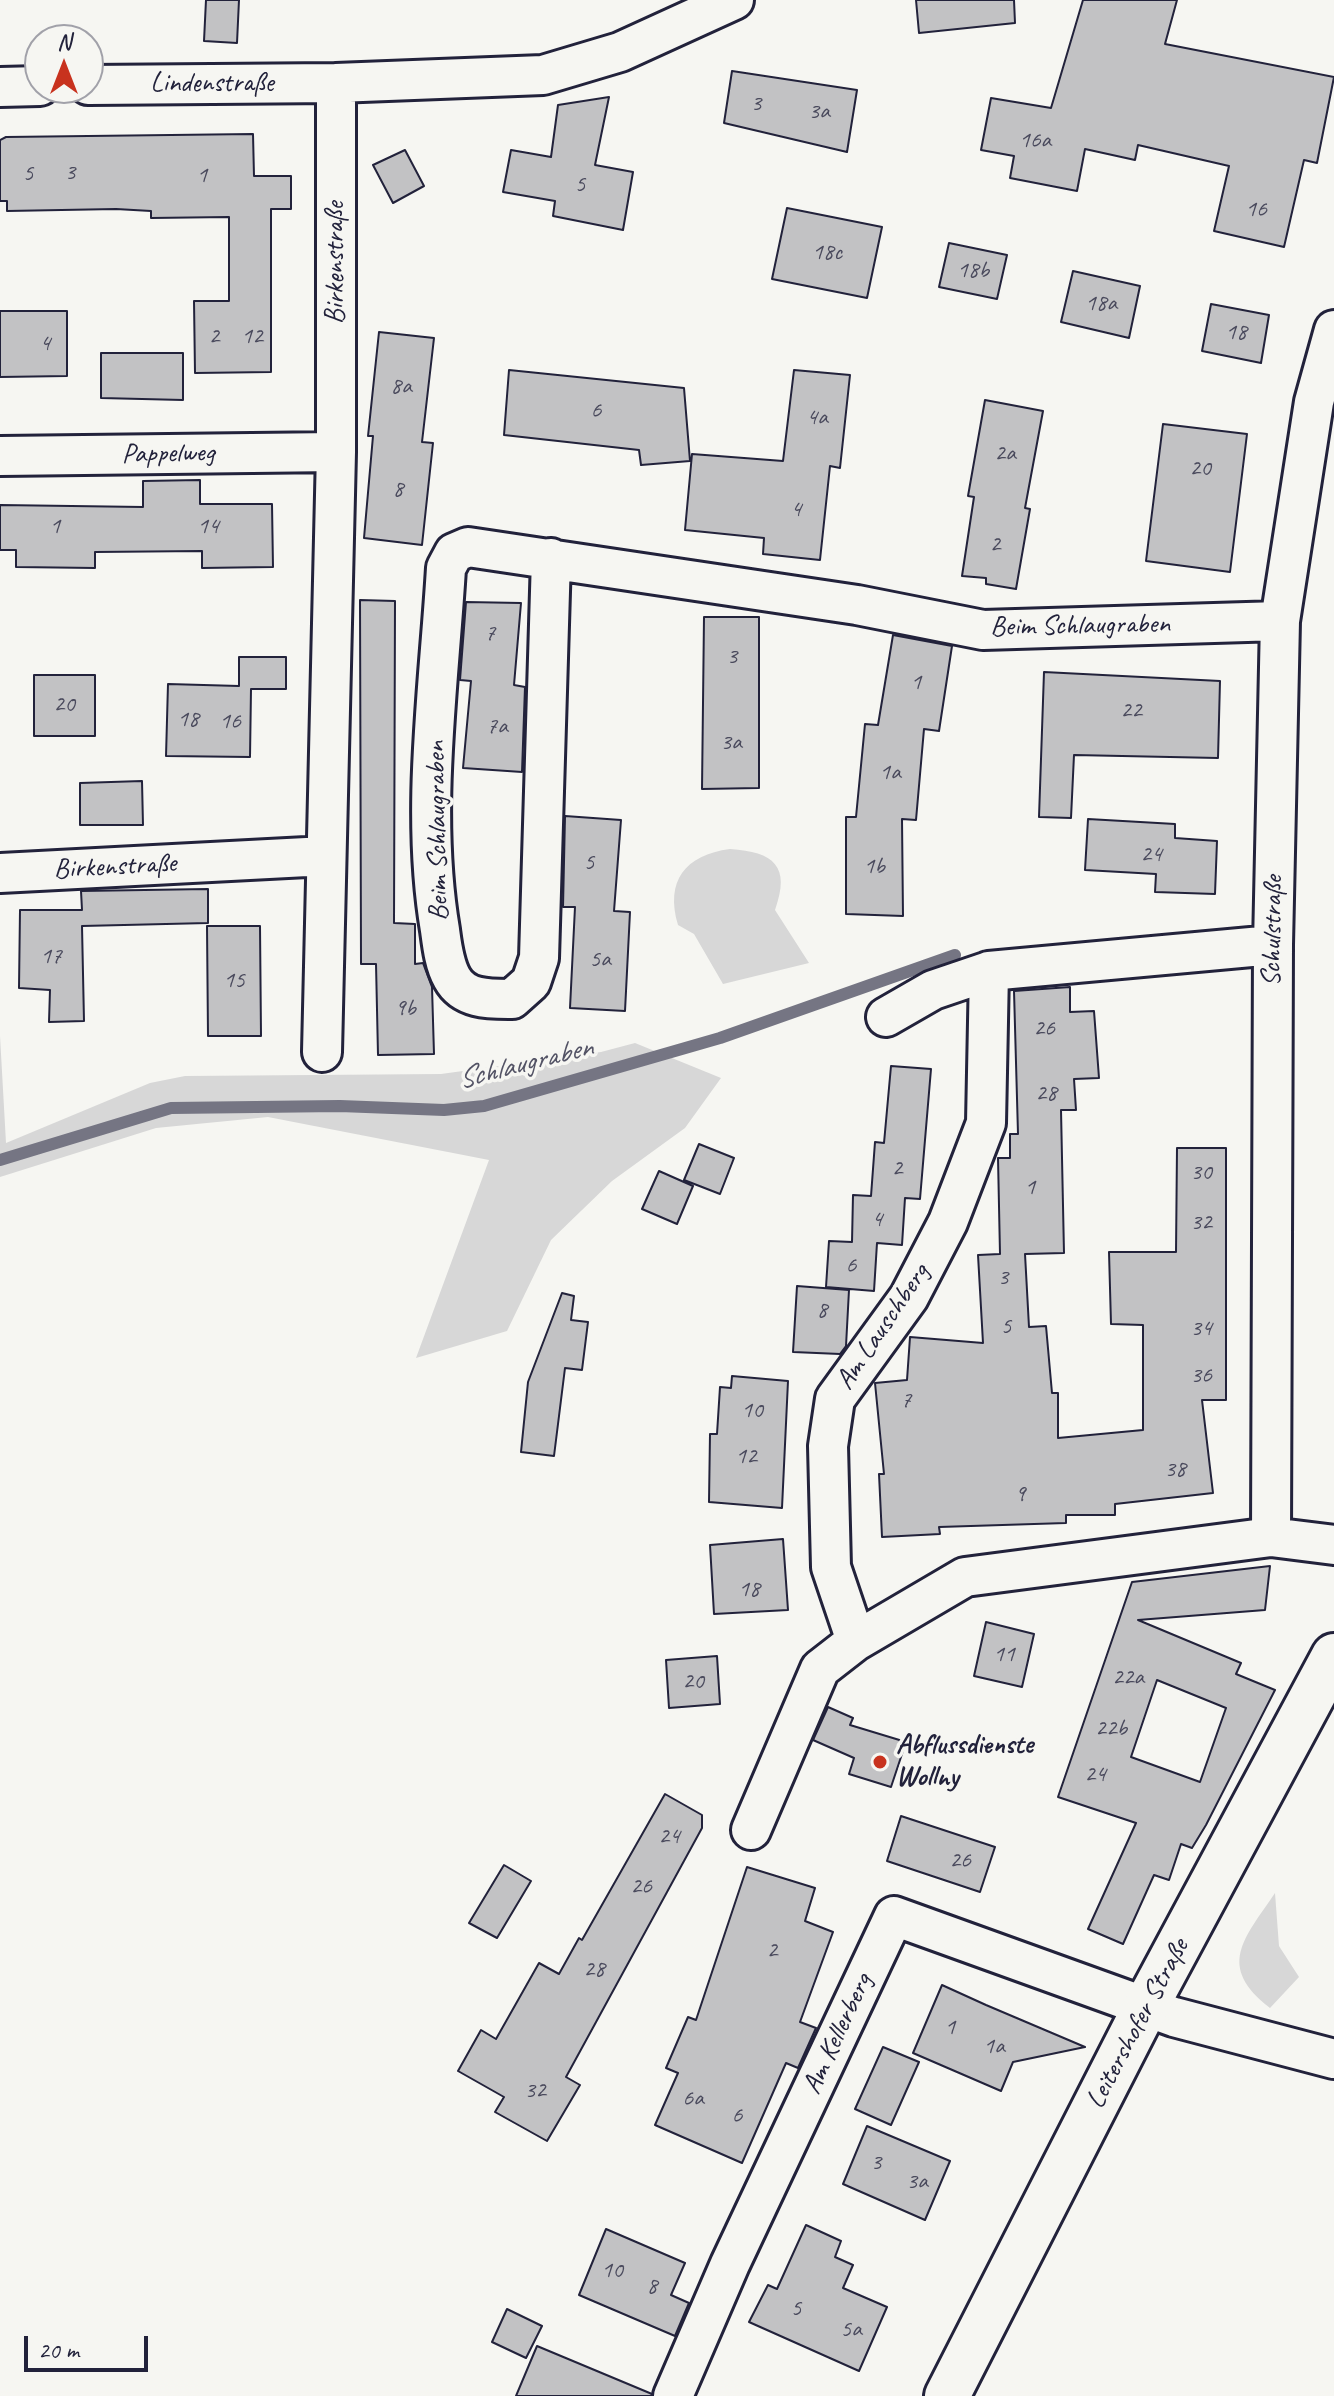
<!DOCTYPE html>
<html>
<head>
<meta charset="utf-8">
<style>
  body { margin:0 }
  #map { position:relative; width:1334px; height:2396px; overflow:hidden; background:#f6f6f2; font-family:Caveat,sans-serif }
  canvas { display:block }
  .north { position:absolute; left:24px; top:24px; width:80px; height:80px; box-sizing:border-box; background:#f6f6f2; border:2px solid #a1a1a9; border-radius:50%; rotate:0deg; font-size:22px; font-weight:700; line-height:32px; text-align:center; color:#22223b }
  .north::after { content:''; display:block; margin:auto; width:28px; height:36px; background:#c8321e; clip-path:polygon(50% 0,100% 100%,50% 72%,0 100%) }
  .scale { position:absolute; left:24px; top:2336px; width:124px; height:36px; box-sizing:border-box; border:4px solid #22223b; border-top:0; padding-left:10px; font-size:24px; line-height:28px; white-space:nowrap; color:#22223b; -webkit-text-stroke:6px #f6f6f2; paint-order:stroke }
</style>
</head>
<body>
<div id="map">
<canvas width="1334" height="2396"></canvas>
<div class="north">N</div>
<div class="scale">20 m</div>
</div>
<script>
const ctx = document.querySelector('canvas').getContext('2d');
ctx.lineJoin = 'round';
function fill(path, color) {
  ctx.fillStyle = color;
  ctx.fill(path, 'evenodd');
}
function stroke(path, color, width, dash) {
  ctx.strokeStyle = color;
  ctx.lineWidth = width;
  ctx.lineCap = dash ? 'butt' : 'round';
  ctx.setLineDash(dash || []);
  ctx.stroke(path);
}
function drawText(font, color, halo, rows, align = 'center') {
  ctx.font = font + ' Caveat,sans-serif';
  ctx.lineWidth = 7;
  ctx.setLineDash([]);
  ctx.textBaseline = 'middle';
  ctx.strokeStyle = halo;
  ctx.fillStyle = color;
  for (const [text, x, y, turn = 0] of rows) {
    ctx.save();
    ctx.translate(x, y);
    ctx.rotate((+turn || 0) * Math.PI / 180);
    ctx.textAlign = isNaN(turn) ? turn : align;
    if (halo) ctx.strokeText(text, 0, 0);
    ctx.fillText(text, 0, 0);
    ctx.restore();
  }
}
const green = new Path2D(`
  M730,849c44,3 61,17 45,61l34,53 -86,21 -29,-50 -16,-9c-13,-44 7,-70 52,-76z
  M0,1036l6,107 144,-60 35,-7 256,-2 160,-22 34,-9 86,35 -36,50 -73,53 -61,59 -44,91 -91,27 73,-198 -221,-43 -112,11 -156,49z
  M1275,1893l4,53 20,31 -29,31c-54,-42 -26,-69 5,-115z`);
const stream = new Path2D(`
  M0,1160l171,-52 169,-2 104,4 40,-4 236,-68 235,-83`);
const building = new Path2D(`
  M206,0h33l-2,43 -33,-2z
  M916,0h98l1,23 -96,10z
  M1083,0h94l-12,44 169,33 -17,86 -13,-3 -20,87 -70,-16 15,-65 -91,-21 -3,15 -50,-11 -8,42 -67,-13 4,-22 -33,-6 10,-52 60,10z
  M732,71l125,19 -10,62 -123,-29z
  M609,97l-14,68 38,7 -10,58 -70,-14 2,-15 -52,-9 8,-42 40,7 7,-52z
  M253,134l1,42h37v33h-20v163l-76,1 -1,-72h35v-84l-78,1v-7l-35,-2 -109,2v-10h-7v-61l6,-3z
  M405,150l19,36 -31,17 -20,-38z
  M787,208l95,19 -15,71 -95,-19z
  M949,243l58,12 -10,44 -58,-12z
  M1073,271l67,15 -11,52 -68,-16z
  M1211,304l58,11 -8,48 -59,-12z
  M0,311h67v65l-67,1z
  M379,332l55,6 -12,104 11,1 -11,102 -58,-7 9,-102h-5z
  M101,353h82v47l-82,-2z
  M509,370l175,18 6,73 -49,4 -2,-15 -135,-15z
  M794,370l56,5 -10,93 -10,-2 -10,94 -57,-6 1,-16 -79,-8 7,-76 91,7z
  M985,400l58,11 -18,97 5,1 -14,80 -30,-5v-6l-24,-2 12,-79 -6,-1z
  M1163,424l84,10 -17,138 -84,-11z
  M200,480v24h72l1,63 -71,1v-17l-107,1v16l-79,-1v-17h-16v-45l143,2v-26z
  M360,600l35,1 -1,322 21,1v40l8,-1 9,24 2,67 -56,1 -2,-91h-15z
  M466,602l55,1 -7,82 11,2 -3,85 -59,-4 8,-87 -11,-1z
  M704,617h55v171l-57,1z
  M893,635l59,11 -13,85 -15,-2 -8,91 -14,-1 1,97 -57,-2v-97h10l9,-93 13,1z
  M239,657h47v32h-35l-1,68 -84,-1 2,-72 71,2z
  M1044,672l176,9 -2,77 -144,-3 -3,63 -32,-1z
  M34,675h61v61h-61z
  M142,781l1,44h-63v-42z
  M565,816l56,4 -7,91 16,1 -5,99 -55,-3 5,-101h-12z
  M1088,819l87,5v14l42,3 -2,53 -60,-2 1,-18 -71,-4z
  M208,889v34l-126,3 2,95 -35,1 1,-32 -31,-2 1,-78h62l-1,-19z
  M207,926h53l1,110h-53z
  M1070,987v25l24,-1 5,67 -25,1 2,31h-15l3,143 -39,1 4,73 17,-1 6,67h6v45l85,-8v-105l-32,-1 -2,-72h67l1,-104h49v252h-24l11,93 -98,11v11h-49v8l-127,4 1,7 -58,3 -3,-63h5l-9,-91 32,-3 3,-43 73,6 -5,-88 22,-1 -2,-96h12v-24h8l-4,-143z
  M891,1066l40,3 -11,130 -15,-1 -3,47 -25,-2 -3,48 -48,-4 3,-46 23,1 1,-47 18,1 4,-54 9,1z
  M699,1144l35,14 -14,36 -36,-14z
  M659,1171l34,15 -16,38 -35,-15z
  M797,1286l52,4 -3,56 -6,8 -47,-2z
  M562,1293l12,3 -3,24 17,2 -6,48 -17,-2 -11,88 -33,-4 7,-70z
  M732,1376l56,5 -6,127 -73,-6 1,-68h7l3,-47 11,1z
  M783,1539l5,71 -74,4 -4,-69z
  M1270,1566l-5,44 -127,10 103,43 -5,11 39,16 -69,135 -14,23 -11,-4 -12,36 -15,-5 -31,69 -35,-15 48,-106 -78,-26 74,-215zM1157,1680l69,28 -26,74 -69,-25z
  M986,1622l48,12 -12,53 -48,-11z
  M717,1656l3,48 -51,4 -3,-48z
  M828,1707l25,11 -3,7 56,17 -15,45 -42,-13 5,-16 -41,-18z
  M665,1794l37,21v13l-136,249 14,8 -33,56 -52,-29 9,-15 -46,-26 23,-41 15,9 43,-76 20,11 20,-36 3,2z
  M901,1816l94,31 -15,45 -93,-31z
  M504,1865l27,16 -34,57 -28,-15z
  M747,1867l68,21 -10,33 28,11 -33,90 16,6 -18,40 -12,-5 -44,100 -87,-38 23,-52 -12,-5 22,-51 8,3z
  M942,1985l44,20 99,42 -72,15 -12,29 -88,-38z
  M883,2047l36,15 -28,63 -36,-16z
  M867,2126l83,35 -25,59 -82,-36z
  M806,2225l35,16 -6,16 18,8 -10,23 44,19 -28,64 -110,-49 19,-37 9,4z
  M606,2229l79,34 -14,32 18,8 -14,33 -96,-41z
  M507,2309l35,17 -16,32 -34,-16z
  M537,2346l115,48 -1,2h-135z`);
const street = new Path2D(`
  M88,85l248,-2
  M0,87l40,-1
  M0,456l336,-4
  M551,558l-12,400 -8,24 -19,17c-22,0 -48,1 -60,-21 -8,-14 -10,-33 -12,-48 -20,-118 -1,-244 6,-362l8,-15 14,-6 389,58 126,25 297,-9
  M0,873l326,-17
  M886,1017l47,-27 56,-19
  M322,1052l14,-600v-369l207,-8 77,-23 114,-52
  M1271,1537l2,-592 7,-324 34,-219 20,-72
  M856,1641l-25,-74 -3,-121 7,-47 74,-102 39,-75 38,-99 3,-152 284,-26
  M751,1830l69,-161 36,-28 109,-64 306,-40 63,8
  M673,2396l57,-132 164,-348 280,101 160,42`);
const secondary = new Path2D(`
  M947,2396l198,-388 189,-352`);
const markers = [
  [880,1762,8,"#c8321e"]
];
const numberNames = [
  ["3",756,104],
  ["3a",819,112],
  ["16a",1035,141],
  ["3",70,173],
  ["5",28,174],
  ["1",202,176],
  ["5",580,185],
  ["16",1256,210],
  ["18c",827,253],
  ["18b",973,271],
  ["18a",1101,304],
  ["18",1236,333],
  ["2",214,337],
  ["12",252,337],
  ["4",45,344],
  ["8a",401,387],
  ["6",596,411],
  ["4a",817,418],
  ["2a",1005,454],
  ["20",1200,469],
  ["8",398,490],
  ["4",796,510],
  ["1",55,527],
  ["14",208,527],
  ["2",995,545],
  ["7",490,634],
  ["3",732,657],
  ["1",916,683],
  ["20",64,705],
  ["22",1131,711],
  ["18",188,720],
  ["16",230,722],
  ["7a",497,727],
  ["3a",731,743],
  ["1a",890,773],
  ["24",1151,855],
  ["5",589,863],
  ["1b",874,867],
  ["17",51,957],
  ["5a",600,960],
  ["15",234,981],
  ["9b",405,1009],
  ["26",1044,1029],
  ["28",1046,1094],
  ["2",897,1169],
  ["30",1201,1173],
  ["1",1030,1188],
  ["4",877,1220],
  ["32",1201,1223],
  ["6",851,1266],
  ["3",1003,1278],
  ["8",822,1311],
  ["5",1006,1327],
  ["34",1201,1329],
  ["36",1201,1376],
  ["7",906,1401],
  ["10",752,1411],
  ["12",746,1457],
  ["38",1175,1470],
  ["9",1020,1495],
  ["18",749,1590],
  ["11",1004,1655],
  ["22a",1128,1678],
  ["20",693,1682],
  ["22b",1111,1729],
  ["24",1095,1775],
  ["24",669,1837],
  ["26",960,1861],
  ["26",641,1887],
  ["2",772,1951],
  ["28",594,1970],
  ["1",950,2028],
  ["1a",994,2047],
  ["32",535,2091],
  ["6a",693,2099],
  ["6",737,2116],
  ["3",876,2163],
  ["3a",917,2182],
  ["10",612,2271],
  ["8",652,2287],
  ["5",796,2309],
  ["5a",851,2330]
];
const streetNames = [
  ["Lindenstraße",212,84],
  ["Birkenstraße",336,263,-90],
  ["Pappelweg",168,454,-1],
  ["Beim Schlaugraben",1080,626,-1],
  ["Beim Schlaugraben",438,831,-91],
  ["Birkenstraße",115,867,-3],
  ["Schulstraße",1273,931,-89],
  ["Am Lauschberg",883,1327,-56],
  ["Leitershofer Straße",1138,2024,-62],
  ["Am Kellerberg",838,2034,-65]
];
const poiNames = [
  ["Abflussdienste",896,1746],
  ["Wollny",896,1778]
];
const waterNames = [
  ["Schlaugraben",525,1064,-14]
];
fill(green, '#d7d7d7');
stroke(stream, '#757583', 12);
fill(building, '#c2c2c4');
stroke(building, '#22223b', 2);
stroke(street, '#22223b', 44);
stroke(secondary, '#22223b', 50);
stroke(street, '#f6f6f2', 38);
stroke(secondary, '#f6f6f2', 44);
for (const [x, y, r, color] of markers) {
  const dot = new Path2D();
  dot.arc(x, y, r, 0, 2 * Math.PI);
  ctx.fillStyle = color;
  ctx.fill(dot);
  stroke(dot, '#f6f6f2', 3);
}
drawText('24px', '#4a4a5d', null, numberNames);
drawText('28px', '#22223b', '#f6f6f2', streetNames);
drawText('bold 28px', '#22223b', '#f6f6f2', poiNames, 'left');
drawText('italic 30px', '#535365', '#f6f6f2', waterNames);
</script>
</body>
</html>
